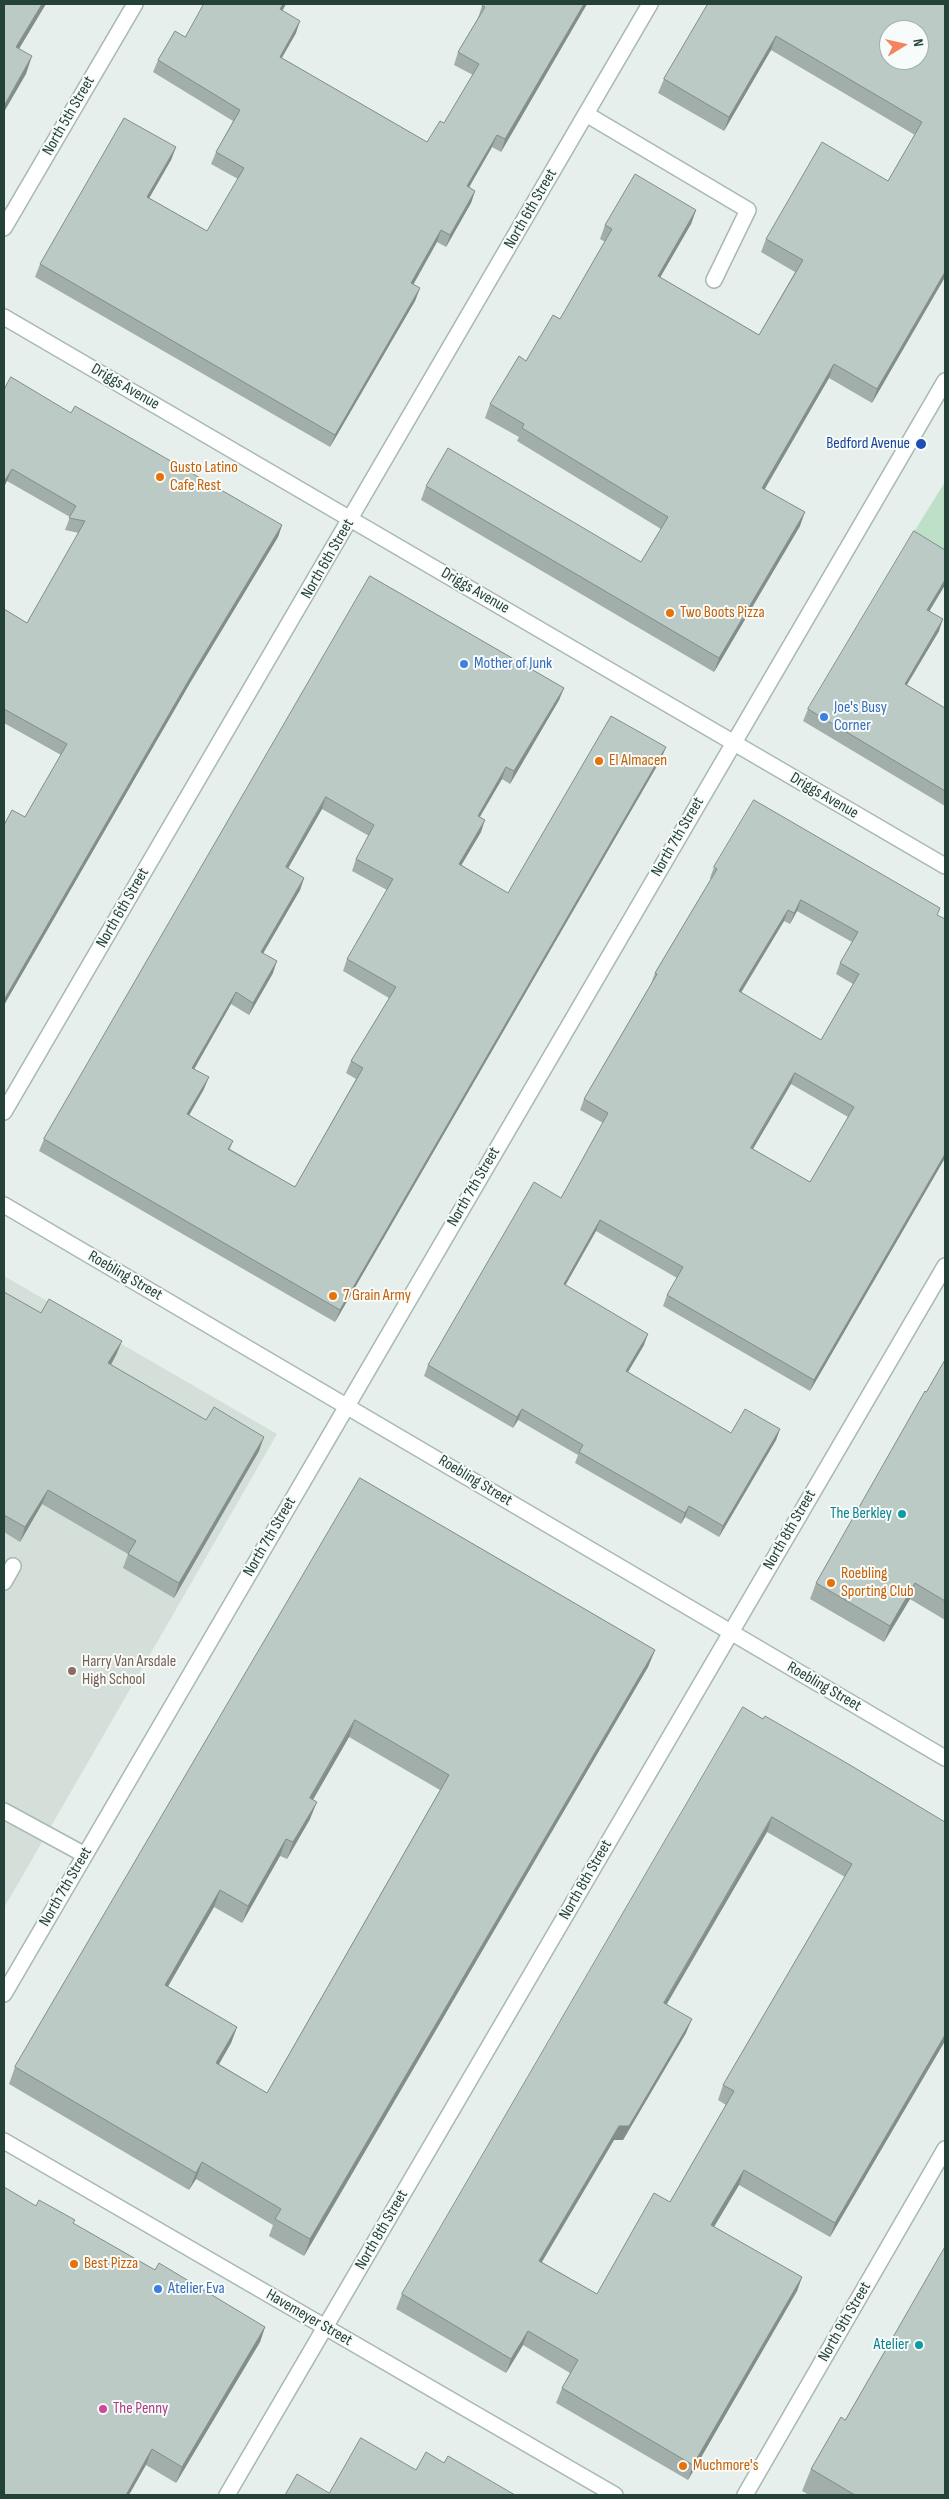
<!DOCTYPE html>
<html>
<head>
<meta charset="utf-8">
<style>
  body { margin:0 }
  #map { position:relative; width:949px; height:2499px; overflow:hidden; background:#e6efeb; font-family:"Sofia Sans Condensed",sans-serif }
  canvas { display:block }
  .frame { position:absolute; inset:0; border:5px solid #24423a; pointer-events:none }
  .north { position:absolute; left:879px; top:20px; width:50px; height:50px; box-sizing:border-box; background:#f7fbf9; border:1px solid #a3b1ad; border-radius:50%; rotate:81deg; font-size:14px; font-weight:700; line-height:20px; text-align:center; color:#24423a }
  .north::after { content:''; display:block; margin:auto; width:18px; height:22px; background:#f4845f; clip-path:polygon(50% 0,100% 100%,50% 72%,0 100%) }
</style>
</head>
<body>
<div id="map">
<canvas width="949" height="2499"></canvas>
<div class="frame"></div>
<div class="north">N</div>
</div>
<script>
const ctx = document.querySelector('canvas').getContext('2d');
ctx.lineJoin = 'round';
function fill(path, color) {
  ctx.fillStyle = color;
  ctx.fill(path, 'evenodd');
}
function stroke(path, color, width, dash) {
  ctx.strokeStyle = color;
  ctx.lineWidth = width;
  ctx.lineCap = dash ? 'butt' : 'round';
  ctx.setLineDash(dash || []);
  ctx.stroke(path);
}
function drawText(font, color, halo, rows, align = 'center') {
  ctx.font = font + ' "Sofia Sans Condensed",sans-serif';
  ctx.lineWidth = 4;
  ctx.setLineDash([]);
  ctx.textBaseline = 'middle';
  ctx.strokeStyle = halo;
  ctx.fillStyle = color;
  for (const [text, x, y, turn = 0] of rows) {
    ctx.save();
    ctx.translate(x, y);
    ctx.rotate((+turn || 0) * Math.PI / 180);
    ctx.textAlign = isNaN(turn) ? turn : align;
    if (halo) ctx.strokeText(text, 0, 0);
    ctx.fillText(text, 0, 0);
    ctx.restore();
  }
}
const built = new Path2D(`
  M4,1276l273,158 -273,474z`);
const green = new Path2D(`
  M945,482v73l-33,-20z`);
const lane = new Path2D(`
  M586,114l162,96 -34,70
  M4,1582l9,-16
  M4,1811l81,44`);
const street = new Path2D(`
  M4,228l131,-224
  M4,317l941,549
  M4,1112l646,-1108
  M4,1205l941,553
  M4,1994l941,-1613
  M4,2141l611,354
  M227,2495l718,-1229
  M745,2495l200,-346`);
const wall = new Path2D(`
  M286,4l-4,7 14,22 -14,25 145,84 17,-19 29,-48 -19,-10 4,-13 20,-34 4,-12 105,-2 -86,148 -9,-5 -23,40 6,4 -4,12 -25,44 -9,-5 -24,42 7,4 -5,13 -85,146 -295,-170 5,-13 136,-117 -5,13 -22,38 58,33 31,-52 -27,-15 5,-12 17,-31 -80,-49 5,-12 27,-23z
  M708,4h237v273l-73,126 -43,-25 -64,111 35,37 -86,146 -293,-172 5,-14 215,76 20,-33 -144,-88 2,-4 -34,-19 5,-14 70,-85 45,-77 -5,-3 5,-14 91,-15 -5,14 -31,53 99,58 36,-63 -34,-20 5,-13 122,-58 27,-46 -144,-85 -47,81 -66,-38 6,-14z
  M4,390l67,23 211,112 -4,12 -88,146 -186,322v-180l21,-8 36,-62 -57,-32v-114l23,14 52,-90 -14,-3 5,-13 -63,-36z
  M370,576l194,112 -5,12 -49,84 -8,-5 -22,38 1,15 -20,33 47,28 158,-146 -5,12 -326,563 -296,-171 5,-12zM322,809l47,27 -13,23 -4,12 35,19 -40,69 -4,12 46,27 -38,63 -5,12 10,6 -61,108 -65,-38 3,-8 -44,-26 15,-26 -10,-20 37,-65 18,11 24,-42 -10,-20 37,-63 4,-12 -16,-10z
  M945,585l-16,26 10,20 -32,54 38,23v98l-142,-85 5,-12z
  M714,867l223,48 8,243 -135,233 -147,-85 4,-11 10,-17 -81,-47 -31,54 79,60 -16,27 103,61 49,-4 -4,11 -57,97 -34,-20 -4,7 -106,-61 3,-8 -60,-35 -5,8 -89,-52 4,-11 133,-167 42,-75 -23,-13 4,-11 67,-115 4,-11 56,-94 -1,-1zM797,911l55,31 -12,21 -4,11 17,10 -32,56 -80,-47 43,-72 6,3zM791,1084l57,33 -38,65 -57,-33z
  M4,1292l37,21 81,28 -6,14 -5,10 148,86 -85,147 -51,-30 5,-14 -86,-50 -22,38 -16,-10z
  M945,1360v260l-35,-21 -26,43 -74,-43 6,-16z
  M360,1478l295,172 -7,17 -344,589 -35,-20 4,-11 -77,-46 -7,11 -180,-106 6,-17zM349,1737l91,53 -173,303 -48,-29 12,-21 6,-16 -69,-41 46,-79 28,16 38,-67 7,3 23,-40 3,-19z
  M763,1719l87,46 95,276 -115,196 -91,-52 -25,42 88,50 -5,14 -109,189 -132,-77 6,-15 8,-15 -47,-28 -17,28 -110,-64 6,-15zM767,1832l78,45 -122,208 -5,15 8,5 -56,97 -73,92 -55,-32 72,-122h9l63,-107 -19,-29z
  M36,2206l38,18 81,46 110,57 -5,15 -84,141 -30,-18z
  M845,2420l100,75h-136l-7,-4 9,-22z`);
const shadedWall = new Path2D(`
  M42,4h4l-36,60 6,-17z
  M283,4h3l-10,18 4,-13z
  M584,4h3l-86,148 4,-13z
  M300,21l-4,12 -21,36 5,-12z
  M776,36l-5,14 -47,81 5,-14z
  M32,56l-6,18 -22,38v-6z
  M497,135l-5,12 -29,51 4,-12z
  M176,147l-5,13 -28,49 4,-12z
  M475,191l-4,12 -25,44 4,-12z
  M696,210l-5,14 -38,66 5,-14z
  M441,230l-4,12 -30,54 4,-13z
  M945,272v5l-73,126 5,-14z
  M420,288l-5,13 -85,146 5,-12z
  M834,364l-5,14 -72,124 5,-14z
  M12,469l-5,12 -3,6v-5z
  M805,512l-5,14 -86,146 5,-14z
  M282,525l-4,12 -88,146 -186,322v-5l190,-329z
  M945,580v5l-22,37 4,-12z
  M943,619l-4,12 -39,65 5,-12z
  M564,688l-5,12 -49,84 4,-13z
  M666,747l-5,12 -326,563 5,-12z
  M506,767l-4,12 -29,49 5,-12z
  M326,797l-4,12 -40,70 4,-12z
  M485,820l-4,12 -26,44 4,-12z
  M304,878l-4,12 -43,74 4,-12z
  M801,900l-4,11 -7,13 4,-11z
  M788,910l-4,11 -49,81 4,-11z
  M277,961l-4,12 -24,42 4,-12z
  M236,992l-5,12 -43,76 4,-12z
  M795,1073l-4,11 -44,75 4,-11z
  M209,1077l-5,12 -21,37 4,-12z
  M945,1154v4l-135,233 4,-11z
  M600,1220l-4,11 -36,64 4,-11z
  M648,1334l-4,11 -22,37 4,-11z
  M122,1341l-6,14 -13,23 5,-15z
  M522,1409l-4,11 -5,8 4,-11z
  M780,1429l-4,11 -57,97 4,-11z
  M264,1437l-5,14 -85,147 5,-15z
  M48,1490l-6,14 -22,38 5,-15z
  M689,1506l-4,11 -4,7 4,-11z
  M915,1583l-5,16 -26,43 6,-16z
  M655,1650l-7,17 -344,589 6,-17z
  M355,1720l-6,17 -45,78 6,-17z
  M317,1802l-7,17 -23,40 6,-17z
  M772,1817l-5,15 -108,185 5,-14z
  M286,1839l-6,17 -38,67 6,-17z
  M220,1890l-6,17 -55,95 6,-17z
  M692,2019l-6,14 -63,107h-9l-80,135 5,-14 80,-135z
  M237,2027l-6,16 -21,37 6,-17z
  M945,2035v6l-115,196 5,-14z
  M202,2162l-6,17 -7,11 7,-17z
  M744,2170l-5,15 -33,55 5,-15z
  M802,2277l-5,14 -109,189 5,-15z
  M265,2327l-5,15 -84,141 6,-16z
  M528,2331l-5,14 -17,28 5,-14z
  M152,2449l-6,16 -17,30h-3z`);
const building = new Path2D(`
  M4,4h38l-26,43 16,9 -28,50z
  M204,4h79l-3,5 20,12 -20,36 147,85 13,-21 4,2 35,-59 -21,-12 27,-45 -3,-1 1,-2h101l-79,135 -8,-4 -30,51 8,5 -25,44 -9,-5 -30,53 9,5 -85,147 -295,-171 84,-146 52,29 -29,50 60,34 37,-63 -28,-16 24,-42 -82,-50 17,-29 10,6z
  M708,4h237v268l-68,117 -43,-25 -72,124 43,24 -86,146 -293,-172 22,-38 193,114 27,-45 -146,-89 2,-4 -34,-20 29,-48 7,5 27,-46 7,4 52,-90 -7,-4 30,-51 61,36 -38,66 101,59 44,-75 -37,-21 56,-97 66,39 34,-59 -146,-86 -47,81 -65,-38zM889,30h30v30h-30z
  M11,377l60,36 4,-7 207,119 -88,146 -190,329v-175l8,-15 13,7 42,-73 -63,-35v-100l23,14 58,-102 -16,-3 7,-12 -64,-37 -8,13v-92z
  M914,531l31,19v30l-18,30 16,9 -38,65 40,24v83l-137,-82z
  M370,576l194,112 -50,83 -8,-4 -28,49 7,4 -26,44 49,29 103,-177 55,31 -326,563 -296,-171zM326,797l48,28 -18,34 37,20 -46,80 49,28 -45,74 12,7 -68,119 -67,-38 5,-8 -46,-27 22,-37 -17,-9 44,-76 17,11 24,-42 -16,-9 43,-74 -18,-11z
  M754,800l186,108 -3,7 8,4v235l-131,226 -147,-85 16,-28 -83,-47 -36,64 84,50 -22,37 105,62 14,-24 35,20 -57,97 -34,-20 -4,7 -106,-61 4,-7 -61,-36 -5,8 -89,-52 106,-183 27,16 47,-85 -24,-14 73,-125 -2,-1 62,-104 -3,-2zM801,900l57,32 -18,31 19,11 -38,66 -82,-49 49,-81 6,3zM795,1073l59,34 -44,75 -59,-34z
  M4,1292l37,21 8,-14 73,42 -14,22 98,57 8,-13 50,30 -85,146 -51,-29 8,-13 -88,-51 -23,37 -21,-12z
  M945,1360v241l-30,-18 -25,43 -74,-43 109,-192 1,1z
  M360,1478l295,172 -345,589 -35,-20 6,-10 -79,-47 -6,11 -181,-106zM355,1720l94,55 -182,318 -51,-30 21,-36 -72,-42 55,-95 28,16 38,-67 7,3 24,-40 -7,-4z
  M743,1707l20,12 2,-3 85,49 95,57v213l-110,188 -91,-53 -33,55 91,52 -109,188 -131,-77 16,-28 -50,-29 -17,28 -109,-65zM772,1817l80,47 -129,221 11,6 -64,111 -16,-9 -57,101 -58,-33 80,-135h10l63,-107 -28,-16z
  M4,2187l32,19 3,-6 36,20 -2,3 82,47 4,-7 106,64 -83,140 -30,-18 -26,46h-122z
  M945,2247v248h-90l-44,-26 30,-52 4,3z
  M361,2438l55,32 10,-18 18,11 4,-7 67,39h-230l12,-21 32,19z`);
const markers = [
  [921,444,6,"#1a4fb4"],
  [160,477,5,"#e8710a"],
  [670,613,5,"#e8710a"],
  [464,664,5,"#3f7fe0"],
  [824,717,5,"#3f7fe0"],
  [599,761,5,"#e8710a"],
  [333,1296,5,"#e8710a"],
  [902,1514,5,"#0f9aa8"],
  [831,1583,5,"#e8710a"],
  [72,1671,5,"#8d6e63"],
  [74,2264,5,"#e8710a"],
  [158,2289,5,"#3f7fe0"],
  [919,2345,5,"#0f9aa8"],
  [103,2409,5,"#d1479c"],
  [683,2466,5,"#e8710a"]
];
const streetNames = [
  ["North 5th Street",69,116,-60],
  ["North 6th Street",531,209,-60],
  ["Driggs Avenue",125,387,30],
  ["North 6th Street",328,559,-60],
  ["Driggs Avenue",475,591,30],
  ["Driggs Avenue",824,796,30],
  ["North 7th Street",678,837,-60],
  ["North 6th Street",123,908,-60],
  ["North 7th Street",474,1187,-60],
  ["Roebling Street",125,1276,30],
  ["Roebling Street",475,1481,31],
  ["North 8th Street",790,1530,-60],
  ["North 7th Street",270,1537,-60],
  ["Roebling Street",824,1687,30],
  ["North 8th Street",586,1880,-60],
  ["North 7th Street",66,1887,-60],
  ["North 8th Street",382,2230,-60],
  ["Havemeyer Street",309,2318,30],
  ["North 9th Street",845,2322,-60]
];
const transitNames = [
  ["Bedford Avenue",910,444]
];
const foodNames = [
  ["Gusto Latino",170,468],
  ["Cafe Rest",170,486],
  ["Two Boots Pizza",680,613],
  ["El Almacen",609,761],
  ["7 Grain Army",343,1296],
  ["Roebling",841,1574],
  ["Sporting Club",841,1592],
  ["Best Pizza",84,2264],
  ["Muchmore's",693,2466]
];
const shopNames = [
  ["Mother of Junk",474,664],
  ["Joe's Busy",834,708],
  ["Corner",834,726],
  ["Atelier Eva",168,2289]
];
const cultureNames = [
  ["The Berkley",892,1514],
  ["Atelier",909,2345]
];
const educationNames = [
  ["Harry Van Arsdale",82,1662],
  ["High School",82,1680]
];
const hotelNames = [
  ["The Penny",113,2409]
];
fill(built, '#d4dfda');
fill(green, '#bfe0c8');
stroke(lane, '#a8b8b2', 18);
stroke(street, '#a8b8b2', 18);
stroke(lane, '#fff', 15);
stroke(street, '#fff', 15);
fill(wall, '#a1aea9');
fill(shadedWall, '#838d89');
fill(building, '#bbcac4');
stroke(building, '#838d89', 1);
for (const [x, y, r, color] of markers) {
  const dot = new Path2D();
  dot.arc(x, y, r, 0, 2 * Math.PI);
  ctx.fillStyle = color;
  ctx.fill(dot);
  stroke(dot, '#f7fbf9', 2);
}
drawText('16px', '#24423a', '#f7fbf9', streetNames);
drawText('16px', '#164399', '#f7fbf9', transitNames, 'right');
drawText('16px', '#c56008', '#f7fbf9', foodNames, 'left');
drawText('16px', '#366cbe', '#f7fbf9', shopNames, 'left');
drawText('16px', '#0d838f', '#f7fbf9', cultureNames, 'right');
drawText('16px', '#785e54', '#f7fbf9', educationNames, 'left');
drawText('16px', '#b23c85', '#f7fbf9', hotelNames, 'left');
</script>
</body>
</html>
